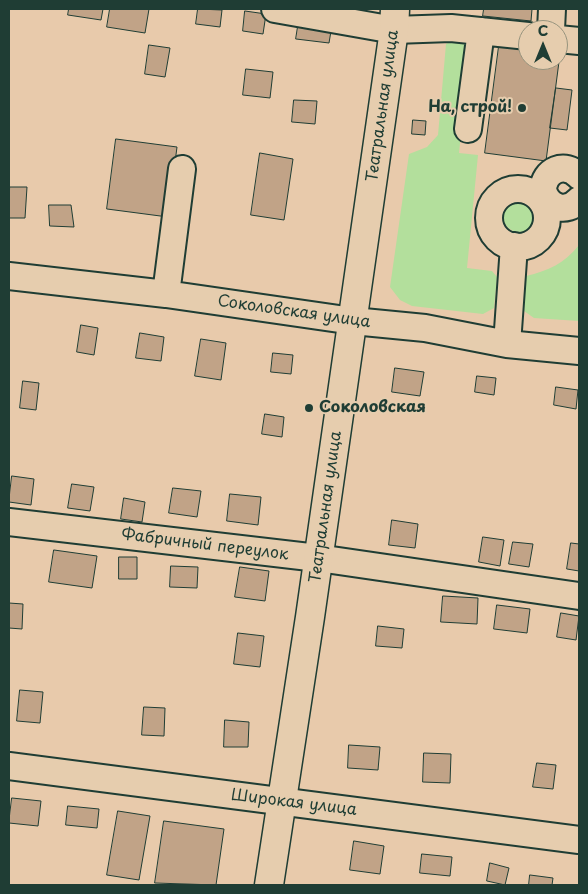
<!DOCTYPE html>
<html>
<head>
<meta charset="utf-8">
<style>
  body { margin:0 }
  #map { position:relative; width:588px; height:894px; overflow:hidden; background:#e8caab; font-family:"Playpen Sans",sans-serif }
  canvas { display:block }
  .frame { position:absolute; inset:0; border:10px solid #1f3d34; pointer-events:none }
  .north { position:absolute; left:518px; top:20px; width:50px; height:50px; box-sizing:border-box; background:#e6cdae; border:1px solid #96937d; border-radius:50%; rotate:0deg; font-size:14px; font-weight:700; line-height:20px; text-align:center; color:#1f3d34 }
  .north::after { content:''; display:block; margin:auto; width:18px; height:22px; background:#1f3d34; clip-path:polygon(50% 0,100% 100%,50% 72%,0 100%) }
</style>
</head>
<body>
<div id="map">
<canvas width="588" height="894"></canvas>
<div class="frame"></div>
<div class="north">С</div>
</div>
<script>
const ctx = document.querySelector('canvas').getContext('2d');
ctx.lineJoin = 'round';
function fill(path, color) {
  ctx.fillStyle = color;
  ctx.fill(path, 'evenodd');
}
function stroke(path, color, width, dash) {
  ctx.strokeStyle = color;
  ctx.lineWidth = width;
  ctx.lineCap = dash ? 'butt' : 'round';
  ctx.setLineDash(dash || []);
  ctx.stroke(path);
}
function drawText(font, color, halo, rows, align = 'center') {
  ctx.font = font + ' "Playpen Sans",sans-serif';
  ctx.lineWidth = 4;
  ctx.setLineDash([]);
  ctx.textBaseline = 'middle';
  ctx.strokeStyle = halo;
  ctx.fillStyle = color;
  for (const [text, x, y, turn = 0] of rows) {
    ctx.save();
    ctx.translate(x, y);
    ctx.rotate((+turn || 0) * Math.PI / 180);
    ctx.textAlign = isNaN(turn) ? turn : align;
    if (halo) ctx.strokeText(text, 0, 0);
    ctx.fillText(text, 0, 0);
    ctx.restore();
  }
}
const green = new Path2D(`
  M452,41h10l8,7 -11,105 19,2 -11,113 25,3 5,6 -3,31 -11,6 -71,-8 -12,-6 -10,-13 19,-133 18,-7 11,-12 8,-91z
  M503 216a16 16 0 1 1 32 0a16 16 0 1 1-32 0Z
  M579,245v76l-45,-3 -10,-7 2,-35c22,-5 39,-13 53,-31z`);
const building = new Path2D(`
  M69,9h34l-2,11 -33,-5z
  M110,9h39l-4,24 -38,-6z
  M198,9l24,1 -2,17 -24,-3z
  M484,9h48l-1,12 -48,-5z
  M245,11l21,3 -3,20 -20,-3z
  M299,20l33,5 -3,18 -33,-4z
  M149,45l21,3 -5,29 -20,-3z
  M499,46l29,4v10h30v-6h2l-14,107 -61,-8z
  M246,69l27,3 -3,26 -27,-3z
  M556,88l16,2 -5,40 -17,-2z
  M294,100l23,1 -2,23 -23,-2z
  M413,120l13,1 -1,14 -13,-1z
  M116,139l61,8 -9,70 -61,-8z
  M260,153l33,6 -9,61 -33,-5z
  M10,187h17l-2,31h-16z
  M49,205h22l3,22 -24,-1z
  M81,325l17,3 -4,27 -17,-3z
  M140,333l24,4 -3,24 -25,-3z
  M201,339l25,4 -5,37 -26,-4z
  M273,353l20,2 -2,19 -20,-2z
  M395,368l29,4 -4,24 -28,-4z
  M477,376l19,2 -2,17 -19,-3z
  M23,381l16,2 -3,27 -16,-2z
  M556,387l22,3 -2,19 -22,-4z
  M265,414l19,3 -2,20 -20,-3z
  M12,476l22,3 -3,26 -22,-3z
  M72,484l22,3 -4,24 -22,-3z
  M173,488l28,3 -4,26 -28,-4z
  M230,494l31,3 -3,28 -31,-4z
  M124,498l21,4 -3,20 -21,-3z
  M392,520l26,4 -3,24 -26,-3z
  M483,537l21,3 -4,26 -21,-4z
  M513,542l20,2 -4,23 -20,-3z
  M571,543l8,1v27l-12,-2z
  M54,550l43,6 -5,32 -43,-6z
  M119,557h18v22h-18z
  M171,566l27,1 -1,21 -27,-1z
  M240,567l29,4 -4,30 -30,-4z
  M443,596l35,2 -1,26 -36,-2z
  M9,603l14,1 -1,25 -13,-1z
  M497,605l33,4 -3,24 -33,-4z
  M561,613l18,3 -3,24 -19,-3z
  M378,626l26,3 -2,19 -26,-2z
  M238,633l26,3 -4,31 -26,-3z
  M20,690l23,2 -3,31 -23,-2z
  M144,707l21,1 -1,28 -22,-1z
  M225,720l24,2 -1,25h-24z
  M349,745l31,2 -2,23 -30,-2z
  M424,753l27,1 -1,29 -27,-1z
  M537,763l19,2 -3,24 -20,-2z
  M12,798l29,3 -3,25 -29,-3z
  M68,806l31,3 -2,19 -31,-3z
  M118,811l32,5 -11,64 -32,-5z
  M164,821l60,8 -8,56 -61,-2z
  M354,841l30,5 -4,28 -30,-4z
  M422,854l30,3 -2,19 -30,-3z
  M490,863l19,5 -4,17 -18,-4z
  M530,875l23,3 -1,7h-23z`);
const minor = new Path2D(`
  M275,9l119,21 57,-2 77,8
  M551,30l1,-21
  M558,39l21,2
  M468,129l13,-98
  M579,176c-14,-15 -35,-6 -36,14 5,18 23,24 36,10
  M489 218a29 29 0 1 1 58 0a29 29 0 1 1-58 0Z
  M9,276l157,18 187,27 72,7 82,16 72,7
  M166,294l16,-125
  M507,344l7,-98
  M9,522l309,36 261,38
  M9,766l570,74`);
const major = new Path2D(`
  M269,885l41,-268 84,-587 1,-21`);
const markers = [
  [522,108,5,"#1f3d34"],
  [309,408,5,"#1f3d34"]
];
const streetNames = [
  ["Театральная улица",383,106,-82],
  ["Соколовская улица",294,312,8],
  ["Театральная улица",326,507,-82],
  ["Фабричный переулок",205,545,7],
  ["Широкая улица",294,803,7]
];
const poiNames = [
  ["На, строй!",512,108],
  ["Соколовская",319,408,"left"]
];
fill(green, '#b3df9c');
fill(building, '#c1a387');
stroke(building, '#1f3d34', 1);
stroke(minor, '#1f3d34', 30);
stroke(major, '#1f3d34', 31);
stroke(minor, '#e6cdae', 26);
stroke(major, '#e6cdae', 28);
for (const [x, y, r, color] of markers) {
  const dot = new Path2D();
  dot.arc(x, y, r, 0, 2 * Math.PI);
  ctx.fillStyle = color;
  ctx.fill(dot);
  stroke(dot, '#e6cdae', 2);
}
drawText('16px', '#1f3d34', '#e6cdae', streetNames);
drawText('bold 16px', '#1f3d34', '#e6cdae', poiNames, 'right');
</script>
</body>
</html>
